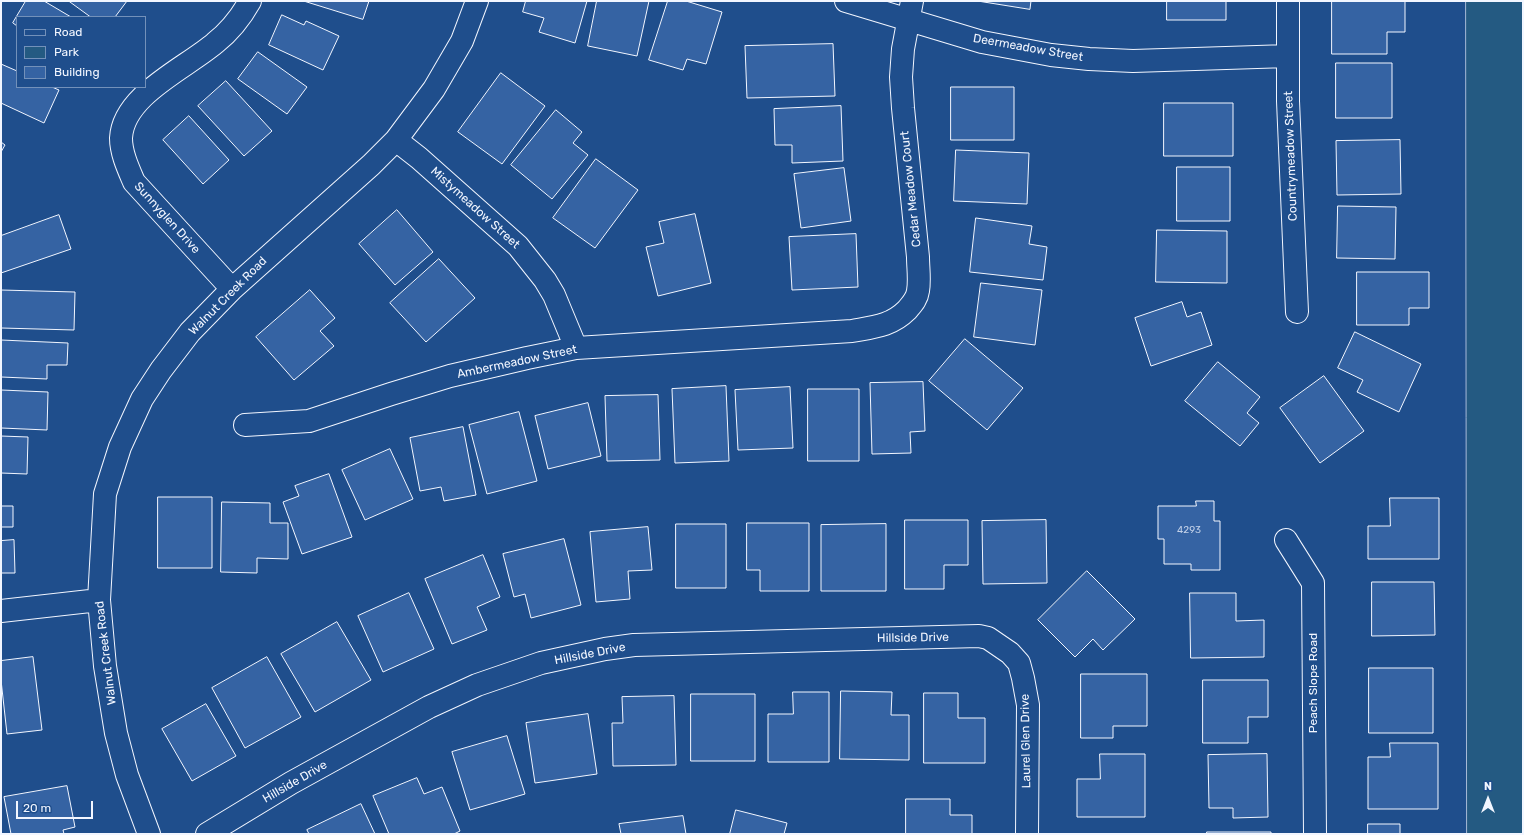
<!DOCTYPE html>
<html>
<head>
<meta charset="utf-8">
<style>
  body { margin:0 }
  #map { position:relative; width:1524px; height:835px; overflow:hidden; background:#1f4e8c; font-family:Rubik,sans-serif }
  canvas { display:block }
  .frame { position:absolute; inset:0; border:2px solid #f2f6ff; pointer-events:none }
  .legend { position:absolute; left:16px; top:16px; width:130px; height:72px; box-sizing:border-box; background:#1f4e8c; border:1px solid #7391ba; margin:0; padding:5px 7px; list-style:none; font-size:12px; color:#f2f6ff }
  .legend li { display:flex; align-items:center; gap:8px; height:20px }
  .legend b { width:20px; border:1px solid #7391ba }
  .north { position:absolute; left:1468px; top:779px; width:40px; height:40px; -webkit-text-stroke:3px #1f4e8c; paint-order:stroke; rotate:0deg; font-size:11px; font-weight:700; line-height:16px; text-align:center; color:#f2f6ff }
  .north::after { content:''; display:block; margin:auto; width:14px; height:18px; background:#f2f6ff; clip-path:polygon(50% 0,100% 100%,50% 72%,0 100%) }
  .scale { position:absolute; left:16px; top:801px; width:77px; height:18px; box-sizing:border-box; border:2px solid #f2f6ff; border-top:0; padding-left:5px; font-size:12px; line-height:14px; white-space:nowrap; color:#f2f6ff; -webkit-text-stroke:3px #1f4e8c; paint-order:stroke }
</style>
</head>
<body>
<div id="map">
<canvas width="1524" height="835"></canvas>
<div class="frame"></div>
<ul class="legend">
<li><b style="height:5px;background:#1f4e8c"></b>Road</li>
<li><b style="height:11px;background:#245a82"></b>Park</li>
<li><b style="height:11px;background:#3563a3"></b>Building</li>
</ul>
<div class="north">N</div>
<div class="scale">20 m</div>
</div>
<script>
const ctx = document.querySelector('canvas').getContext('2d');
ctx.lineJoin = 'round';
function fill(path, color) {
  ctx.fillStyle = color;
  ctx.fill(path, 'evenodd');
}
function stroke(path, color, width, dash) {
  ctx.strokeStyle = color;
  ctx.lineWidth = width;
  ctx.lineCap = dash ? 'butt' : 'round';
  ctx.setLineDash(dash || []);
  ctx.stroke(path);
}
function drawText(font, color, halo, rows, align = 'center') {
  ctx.font = font + ' Rubik,sans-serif';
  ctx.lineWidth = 3;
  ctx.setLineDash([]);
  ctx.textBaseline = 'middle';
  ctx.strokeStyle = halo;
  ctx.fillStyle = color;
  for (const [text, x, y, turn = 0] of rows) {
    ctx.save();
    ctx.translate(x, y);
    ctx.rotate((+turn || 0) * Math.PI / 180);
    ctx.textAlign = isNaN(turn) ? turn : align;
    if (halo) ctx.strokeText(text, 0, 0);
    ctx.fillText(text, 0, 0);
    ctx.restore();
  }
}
const green = new Path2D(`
  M1466,1h57v833h-56z`);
const building = new Path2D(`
  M26,1h18l27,16h-54v9l-4,-3z
  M69,1h58l-12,16h-24z
  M304,1h65l-6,18z
  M526,1h61l-12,42 -36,-11 5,-14 -21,-6z
  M597,1h52l-12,55 -49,-10z
  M668,1h18l36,11 -16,52 -19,-5 -4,11 -34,-10z
  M978,1h53l-1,8z
  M1167,1h59v19h-59z
  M1332,1h73v31h-18v22h-55z
  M282,15l22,10 2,-4 33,15 -16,34 -54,-25z
  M833,44l2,52 -88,2 -2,-52z
  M258,52l49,35 -20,27 -49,-35z
  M1336,63h56v55h-56z
  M1,64l16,7v16h35l7,3 -15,33 -43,-20z
  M501,73l44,33 -43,58 -44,-32z
  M226,81l46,50 -28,25 -46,-50z
  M951,87h63v53h-63z
  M1164,103h69v53h-69z
  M841,106l2,55 -51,2v-18h-17l-1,-36z
  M556,110l26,22 -9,11 15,12 -36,44 -41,-34z
  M189,116l40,44 -26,24 -40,-44z
  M1400,140l1,54 -64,1 -1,-54z
  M1,142l4,3 -4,7z
  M956,150l73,3 -2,51 -73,-3z
  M596,159l42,31 -43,58 -42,-30z
  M1177,167h53v54h-53z
  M844,168l7,53 -50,7 -7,-54z
  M1338,206l58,1 -1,52 -58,-1z
  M397,210l36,42 -38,33 -36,-41z
  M695,214l16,69 -53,13 -12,-49 18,-4 -5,-21z
  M59,215l12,34 -70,24v-37z
  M976,218l56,8 -3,18 18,3 -4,33 -73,-8z
  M1157,230l70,1v52l-71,-1z
  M856,234l2,53 -66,3 -3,-53z
  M439,259l36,39 -49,44 -36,-39z
  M1357,272h72v36h-20v17h-52z
  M981,283l61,7 -7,55 -61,-8z
  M1,290l74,2 -1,38 -73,-2z
  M310,290l25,28 -15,13 14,15 -40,34 -38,-43z
  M1182,302l5,15 14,-5 11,33 -61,21 -16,-48z
  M1355,332l66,32 -22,48 -42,-20 6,-12 -25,-12z
  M965,339l58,49 -36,42 -58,-49z
  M1,340l67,3 -1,22h-20v14l-46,-2z
  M1218,362l42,35 -13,16 12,10 -19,23 -55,-45z
  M1324,376l40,55 -44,32 -40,-55z
  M923,382l2,49 -15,1 1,21 -39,1 -2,-71z
  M726,386l3,75 -54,2 -3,-74z
  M790,387l3,61 -55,2 -3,-60z
  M808,389h51v72h-51z
  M1,390l47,2 -1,38 -46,-2z
  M658,395l2,65 -53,1 -2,-65z
  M588,403l13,53 -53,13 -13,-53z
  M519,412l18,69 -50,13 -18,-69z
  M463,427l13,68 -32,6 -3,-14 -21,4 -10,-53z
  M1,436l27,1 -1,37 -26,-1z
  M390,449l23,50 -48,21 -23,-50z
  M329,474l23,63 -50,17 -19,-52 16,-6 -4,-10z
  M158,497h54v71h-54z
  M1390,498h49v61h-71v-33h22z
  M1196,501h18v20h6v49h-29v-6h-27v-25h-6v-33h38z
  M222,502l48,1v20h18v36l-31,-1v15l-36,-1z
  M1,506h12v21h-12z
  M905,520h63v45h-24v24h-39z
  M1046,520l1,63 -64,1 -1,-63z
  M747,523h62v68h-49v-21h-13z
  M676,524h50v64h-50z
  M886,524v67h-65v-66z
  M648,527l4,43 -24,1 2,28 -34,3 -6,-70z
  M564,539l17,66 -50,13 -6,-24 -11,3 -11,-43z
  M14,540l1,33h-14v-32z
  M483,555l17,42 -23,10 10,23 -35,14 -27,-65z
  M1087,571l48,48 -32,31 -10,-11 -18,18 -37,-37z
  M1372,582h62l1,53 -63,1z
  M409,593l25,56 -51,23 -25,-56z
  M1190,593h46v28l28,-1v37l-73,1z
  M337,622l34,58 -56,32 -34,-58z
  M33,657l9,73 -35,4 -6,-54v-19z
  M267,657l34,60 -56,31 -33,-60z
  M1369,668h64v65h-64z
  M1081,674h66v52h-34v12h-32z
  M1203,680h65v37h-20v26h-45z
  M841,691l51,1 -1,23h18v45l-69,-1z
  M793,692h36v70h-61v-48h25z
  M924,693h34v25h27v45h-61z
  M691,694h64v67h-64z
  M674,696l2,69 -63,1 -1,-43h11l-1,-26z
  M206,704l30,52 -44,25 -30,-52z
  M588,714l9,60 -62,9 -9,-60z
  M507,736l18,58 -55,16 -18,-58z
  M1390,743h48v66h-70v-52h22z
  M1100,754h45v63h-68v-38h23z
  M1267,754l1,63 -35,1v-10h-24l-1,-53z
  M417,778l7,16 18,-7 18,44 -6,3h-65l-16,-38z
  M67,786l8,41 -12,3 1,4h-53l-7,-37z
  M906,799h44v16h22v19h-66z
  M361,804l14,30h-66l-2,-4z
  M736,810l51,13 -3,11h-54z
  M683,816l3,18h-65l-2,-10z
  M1368,824h32v10h-32z
  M1207,832h64v2h-64z`);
const minor = new Path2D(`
  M846,1l136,41 69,13 38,4 44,2 155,-5
  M1288,1v100l9,211
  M396,140l23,18 99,88 27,34 9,15 22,53
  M232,289l-98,-107c-6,-14 -13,-29 -13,-44 2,-43 65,-70 94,-95 14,-11 26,-26 35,-42
  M245,425l64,-4 82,-27 59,-18 77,-18 49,-10 276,-17c22,-4 39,-5 55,-21 5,-6 10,-11 11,-19 2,-11 0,-23 0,-34l-15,-149 -2,-31 2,-28 9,-48
  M1286,540l27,43 2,251
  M1,611l98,-11
  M149,834l-22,-59 -11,-42 -11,-67 -6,-66 6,-106 15,-47 22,-48 19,-29 29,-38 42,-43 139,-124 25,-25 38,-51 28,-48 15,-40
  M207,834l84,-51 138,-76 48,-22 64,-22 64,-14 29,-4 345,-9 9,2 22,15 9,10 4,15 5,27 -1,129`);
const numberNames = [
  ["4293",1189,530]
];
const streetNames = [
  ["Deermeadow Street",1028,48,10],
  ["Countrymeadow Street",1291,156,-92],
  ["Cedar Meadow Court",911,189,-96],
  ["Mistymeadow Street",475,208,42],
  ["Sunnyglen Drive",167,218,48],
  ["Walnut Creek Road",228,296,-45],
  ["Ambermeadow Street",517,362,-12],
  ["Hillside Drive",913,638,-1],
  ["Walnut Creek Road",106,653,-97],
  ["Hillside Drive",590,654,-11],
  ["Peach Slope Road",1314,683,-90],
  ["Laurel Glen Drive",1026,741,-91],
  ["Hillside Drive",295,782,-30]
];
fill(green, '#245a82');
stroke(green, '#a8bbd7', 1);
fill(building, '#3563a3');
stroke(building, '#f2f6ff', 1);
stroke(minor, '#f2f6ff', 24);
stroke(minor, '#1f4e8c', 22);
drawText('10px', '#c3d1e8', null, numberNames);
drawText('12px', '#f2f6ff', '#1f4e8c', streetNames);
</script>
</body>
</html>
